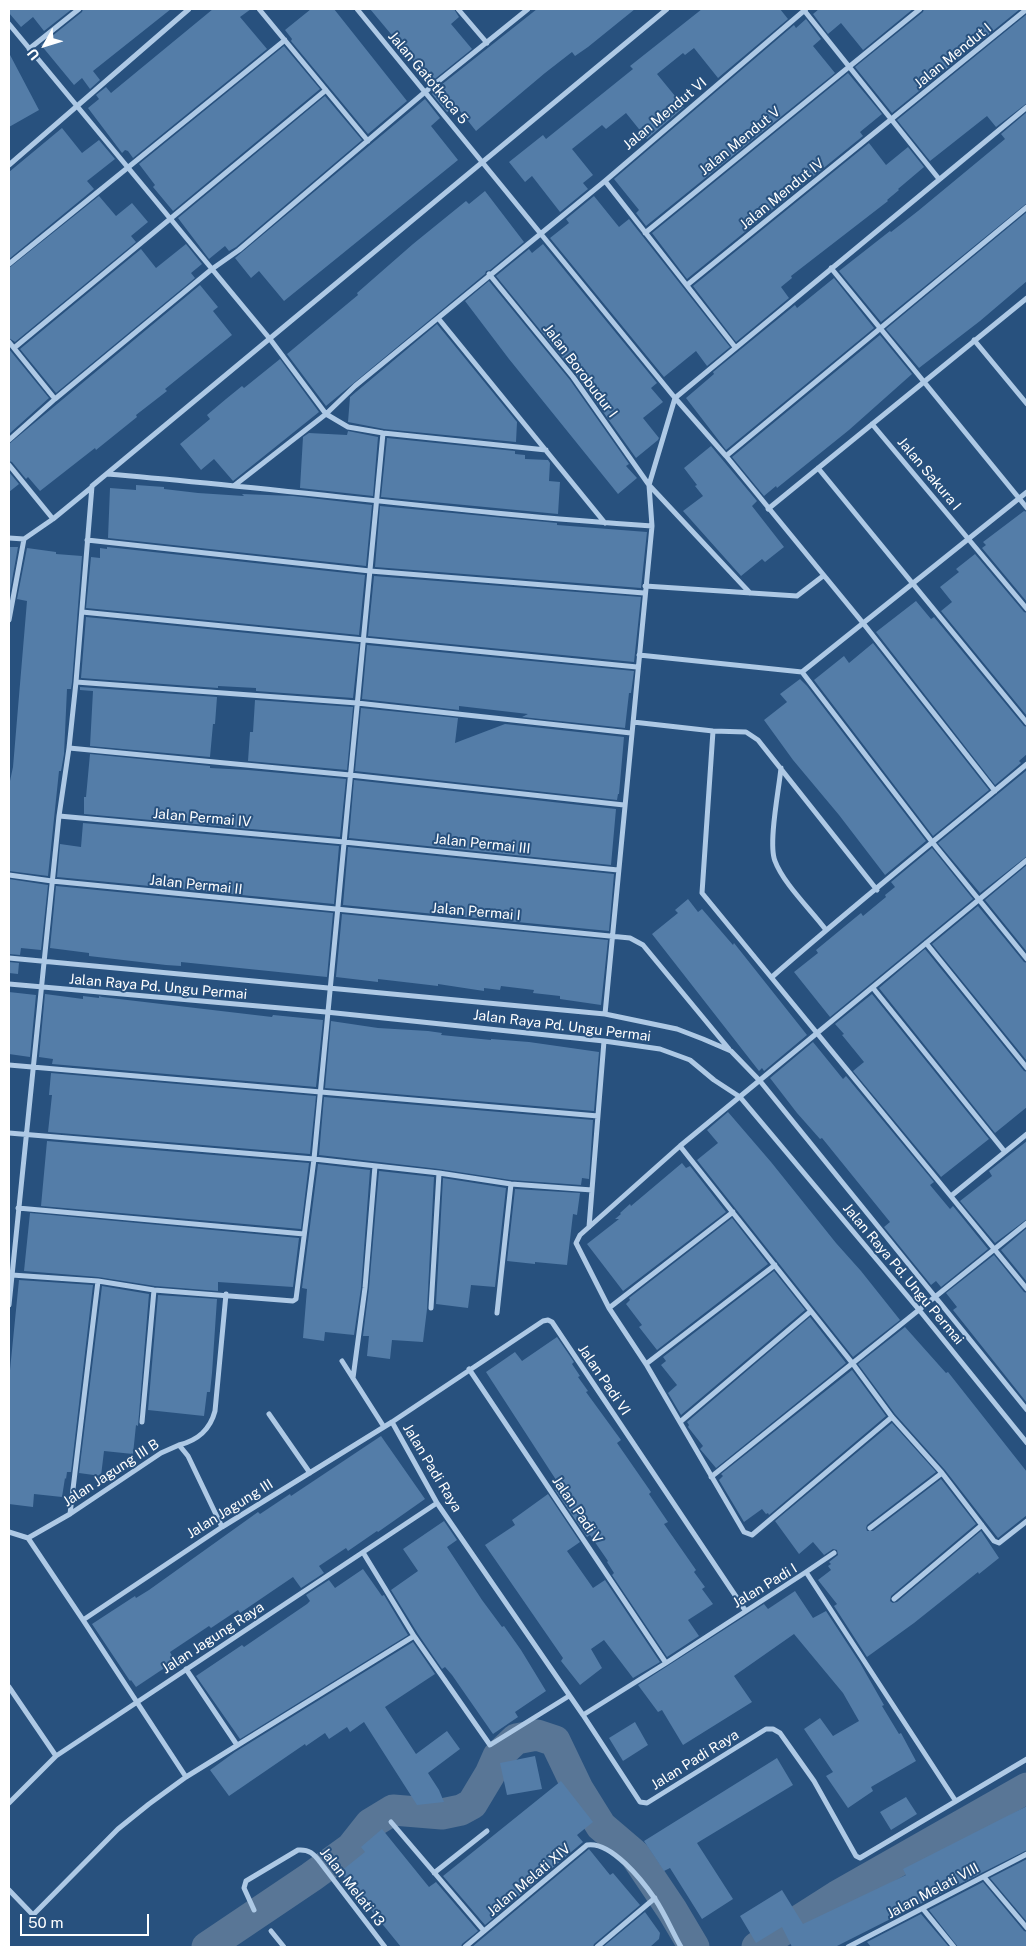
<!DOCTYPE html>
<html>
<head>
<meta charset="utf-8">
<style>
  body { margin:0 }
  #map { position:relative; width:1036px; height:1956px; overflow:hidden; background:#28517e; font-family:"Public Sans",sans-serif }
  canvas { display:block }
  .frame { position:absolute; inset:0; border:10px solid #fff; pointer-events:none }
  .north { position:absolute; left:20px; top:20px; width:50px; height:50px; -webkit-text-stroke:4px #28517e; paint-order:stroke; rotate:231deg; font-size:14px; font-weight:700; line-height:20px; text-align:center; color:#fff }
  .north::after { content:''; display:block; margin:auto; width:18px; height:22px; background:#fff; clip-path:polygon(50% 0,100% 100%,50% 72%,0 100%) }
  .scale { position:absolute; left:20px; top:1914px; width:129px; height:22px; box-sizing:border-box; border:2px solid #fff; border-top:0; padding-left:6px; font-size:15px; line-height:18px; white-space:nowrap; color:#fff; -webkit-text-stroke:4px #28517e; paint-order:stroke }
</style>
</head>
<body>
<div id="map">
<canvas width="1036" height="1956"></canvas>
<div class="frame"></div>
<div class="north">U</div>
<div class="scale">50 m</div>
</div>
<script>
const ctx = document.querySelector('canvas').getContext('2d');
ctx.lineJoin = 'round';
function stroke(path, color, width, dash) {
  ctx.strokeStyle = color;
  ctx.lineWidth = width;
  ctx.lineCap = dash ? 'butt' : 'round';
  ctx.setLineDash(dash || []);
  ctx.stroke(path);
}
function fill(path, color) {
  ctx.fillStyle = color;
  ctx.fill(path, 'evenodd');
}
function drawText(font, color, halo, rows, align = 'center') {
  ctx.font = font + ' "Public Sans",sans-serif';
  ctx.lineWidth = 4;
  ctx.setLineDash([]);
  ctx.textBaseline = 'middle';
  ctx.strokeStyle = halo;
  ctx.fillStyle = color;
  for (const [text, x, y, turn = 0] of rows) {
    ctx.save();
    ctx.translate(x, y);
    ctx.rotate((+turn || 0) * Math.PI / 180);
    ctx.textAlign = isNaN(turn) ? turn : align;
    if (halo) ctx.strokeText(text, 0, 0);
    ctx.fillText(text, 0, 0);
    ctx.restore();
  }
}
const river = new Path2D(`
  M207,1947l104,-70 40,-29 19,-24 23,-14 49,4 19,-4 11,-6 18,-30 8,-18 18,-17 21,-4 18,6 23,48 23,37 34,29 37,55 22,37
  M757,1947l80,-51 190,-108`);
const building = new Path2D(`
  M9,9h63l-28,22 -11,-14 -12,10 -12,-14z
  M83,9h88l-78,62 7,9 -10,9 -8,-11 -8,7 -33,-40 41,-33z
  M213,9h38l-11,8 27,32 -134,109 -5,-7 -3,-1 -3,3 -34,-45 11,-9 -3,-4 10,-8 5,6z
  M311,9h23l73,92 -39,33 -77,-93 1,-2 -7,-9z
  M370,9h84l5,8 -8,7 21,25 -41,33z
  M537,9h98l-47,38 -13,9 -3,-4 -27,21 -69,58 -19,-24 -10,5 -15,-18 4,-5z
  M702,9h78l8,10 -70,59 -24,-30 -9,7 -2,-2 -26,21 27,33 -37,32 -21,-26 -20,16 -4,-4 -30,24 21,26 -10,8 5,6 -28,23 -28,-36 -7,6 -16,-20 34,-27 3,4 87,-70 -3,-3z
  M819,9h94l-50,41 -22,-27 -13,11 -15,-20z
  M924,9h96l-128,104 -37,-46 68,-55z
  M1027,14v89l-31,24 -9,-11 -57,45 -33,-41z
  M806,19l15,20 -8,7 22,27 -189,153 -10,-13 3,-3 -25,-31 180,-154 2,3z
  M284,46l36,43 -147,122 -20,-24 2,-2 -16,-21z
  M9,53l30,57 -30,17z
  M848,73l34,41 -22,18 3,4 -176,143 -35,-46z
  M325,96l37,44 -126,107 -7,4 -4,-5 -16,13 -31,-41z
  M425,99l15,19 -9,8 27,34 -174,141 -25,-30 -8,7 -16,-20z
  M1027,112v91l-146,119 -42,-51 51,-40 1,1 27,-21 87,-72 -4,-5z
  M62,128l20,25 17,-13 16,19 -28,22 7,8 -85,70v-87z
  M869,143l17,22 22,-18 16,20 -26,22 1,1 -12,10 1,1 -97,75 1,2 -11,9 8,11 -53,44 -43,-56z
  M485,191l39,51 -34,28 -4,1 -1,3 -159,132 -39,-52 71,-59 -1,-2 56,-49 53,-43 3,3z
  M99,196l17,20 16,-13 16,19 -17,14 5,6 -121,100 -6,-4v-70z
  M594,196l25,31 10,-8 101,128 -23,19 -11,-15 -32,26 -114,-139 19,-15 -3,-4z
  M1027,212v69l-47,40 -61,47 -33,-39z
  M186,244l16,20 -11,9 4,5 -139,115 -36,-44 121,-100 15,19z
  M543,244l114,139 -6,5 12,14 -20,16 16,20 -1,2 -22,18 -60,-84 -80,-98 33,-27 3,4z
  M834,278l40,50 -148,122 -40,-52 28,-24 -1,-2 82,-67 2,3z
  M489,281l81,99 59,84 -3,2 11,12 -19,16 -109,-135 -44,-58z
  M200,285l18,22 -5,4 19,24 -67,54 2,2 -31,24 1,2 -41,33 -1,-2 -55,43 -12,-14 -2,2 -14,-17 -3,-1v-17z
  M437,324l80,98 -1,20 -132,-13 -36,-7 2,-25z
  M880,335l32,39 -63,56 -72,58 -1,-2 -12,10 -32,-39z
  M9,349l40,49 -40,36z
  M280,359l39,53 -86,69 -19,-22 -13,11 -21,-26 30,-25 -3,-4 19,-16 16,-13 2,2z
  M348,431l30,6 -5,59 -73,-8 3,-51 6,-4 38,2z
  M387,438l128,13v3l10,1v4l23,1 2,3 -1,18 11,1 -2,32 -177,-17z
  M711,446l46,55 -5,5 32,41 -19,15 -3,-3 -21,17 -58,-65 20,-15 -8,-10 2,-1 -13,-17z
  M9,472l10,12 -10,8z
  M136,485l28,2v2l34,4 46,3 -2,-2 51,2 79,9 -6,61 -258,-28 2,-50 26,2z
  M380,506l177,17v2l90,7 -6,56 -266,-21z
  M1024,511l3,1v90l-45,-54 4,-3 -3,-3z
  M9,547h9l-9,50z
  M107,547l258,28 -6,60 -273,-27 5,-51 9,1v-10l7,1z
  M27,548l29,4v2l26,2 -10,126 -1,7h-4l-3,65 -3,17h-2l-11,105 -39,-5 1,-90 3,-14 14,-166 -10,-2z
  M975,554l49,58 3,1v103l-86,-105 11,-9 -12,-15 19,-15 -3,-3z
  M374,576l267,21 -7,65 -266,-26z
  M916,601l15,18 3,-2 90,109 3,1v27l-8,7 2,2 -26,22 -119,-153z
  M86,617l273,27 -6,54 -97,-7v-3l-38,-2v2l-137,-10z
  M873,643l116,147 -56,46 -119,-156 30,-24 5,7z
  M367,645l267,26 -3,22h-2l-4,35 -103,-11 6,-3 -69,-8v4l-97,-11z
  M800,679l7,7 119,155 -41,34 -46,-60 -46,-55 -29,-40 23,-18 -7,-8z
  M80,687l137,10 -2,27h-2l-3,33 -120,-11 3,-55 -13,-1z
  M255,700l98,7 -6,63 -99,-9 2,-29h3z
  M361,708l97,10 -3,25 50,-19 119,13 -5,57h-1l-1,6 -262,-29z
  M90,754l120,12v2l38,2 98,9 -6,58 -256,-23v-17h2z
  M1027,770v86l-47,37 -42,-50z
  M354,780l262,29 -5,56 -262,-27z
  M83,823l256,23 -5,58 -277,-27 3,-33 21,3z
  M348,847l266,27 -5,57 -266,-26z
  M932,848l41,51 -143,118 -36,-45 24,-19 -2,-3 34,-28 11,-9 2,3 23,-19 -1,-2 10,-8 -4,-5z
  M1027,865v87l-42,-52z
  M9,879l39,6 -7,65 -20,-2 -1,7 -11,-1z
  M56,886l277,27 -6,64 -146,-15v4l-15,-1 -77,-9v-3l-39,-5z
  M688,899l10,13 4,-3 31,36 1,-2 73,92 -43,36 -2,-3 -3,3 -107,-137 26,-21 -3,-3z
  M978,906l46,56 3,1v98l-95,-117z
  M342,914l266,26 -7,65 -41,-6v-3l-27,-3 1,-3 -33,-4 -1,4 -16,-2v3l-46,-7v2l-60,-7v3l-42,-5z
  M925,949l99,122 3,1v35l-32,26 -116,-145z
  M9,962l10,1 -1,11 -9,-1z
  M9,992l27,3 -6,62 -21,-3z
  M45,994l38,5v-3l16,2v-2l3,1 170,20 1,-2 50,5 -7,67 -264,-23 1,-5 -14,-2z
  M872,994l117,145 -48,38 -88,-106 11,-9 -22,-27 2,-1 -9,-10z
  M331,1021l47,7 50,3 14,2 -1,2 50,5v-1l38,3 70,10 -5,59 -269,-23z
  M813,1042l30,37 3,-3 88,106 -4,3 20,24 3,-3 35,43 -47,38 -5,-6 -5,4 -47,-58 6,-5 -68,-84 -2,1 -23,-26 -27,-35z
  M51,1073l265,23 -6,58 -262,-22 4,-37h-3z
  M324,1097l269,23 -4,59 -7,-1 -1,7 -70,-5 -72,-11 -120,-14z
  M728,1112l43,50 65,81 25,28 39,49 -47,37 -156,-197 21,-17 -11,-13z
  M47,1141l262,22 -8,66 -260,-23z
  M1027,1141v78l-32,24 -35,-42 32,-25 -3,-5z
  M682,1163l4,5 4,-2 36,46 -103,79 -36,-47 32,-25h-4l6,-5 -1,-1 10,-9 1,2z
  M318,1164l52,6 -9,118 -7,47 -29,-3 -1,9 -21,-3 4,-49 -5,-1z
  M379,1171l55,6 -7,132 -4,33 -31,-2 -2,19 -23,-3 2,-20h-6l6,-48z
  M443,1178l63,10 -11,99 -24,-2 -3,23 -32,-4z
  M515,1189l65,4 -3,22 -4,-1 -6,51 -32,-3v2l-28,-3z
  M30,1213l269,25 -6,49 -75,-5v9l-63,-5 -57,-9 -74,-6z
  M732,1218l36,46 -111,86 -18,-23 3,-2 -16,-21 4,-4 -1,-2z
  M1027,1228v54l-26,-32z
  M994,1255l30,37 3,1v110l-74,-93 4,-3 -11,-14z
  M774,1271l31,39 -124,105 -13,-22 9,-8 -16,-20 5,-4 -3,-4z
  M19,1280l74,5 -22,187h-4l-1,7 -1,-1 -3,19 -28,-3 -1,13 -24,-3v-124z
  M102,1286l47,8 -11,132 -2,-1 -3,29 -29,-3 -3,25 -22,-3z
  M158,1295l59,4 -5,74 -2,19h-3l-3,24 -56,-6z
  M810,1317l36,46 -130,105 -16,-19 3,-3 -15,-19 1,-2 -2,-3z
  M905,1327l41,46 2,-1 79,100v43l-29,23 -53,-68 -50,-56 -37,-50z
  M557,1337l17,25 -2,2 8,12 -2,1 10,14 -2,1 35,48 -4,3 34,49 -2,2 19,28 -4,2 32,46 -2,2 11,15 -3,2 11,15 -25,16 11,16 -32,21 -55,-82 2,-2 -7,-11 1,-1 -18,-26 -3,2 -32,-47 5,-4 -74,-114 29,-20 7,9z
  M852,1370l34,46 -117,99 -1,-2 -2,1 -4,-5 -18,13 -25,-42 4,-4 -2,-2z
  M892,1423l44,49 -69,53 -1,3 1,3h6l68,-52 35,45 -85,72 -1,5 3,2 4,-1 84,-71 18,27 -20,16 -1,-2 -64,51 -47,34 -33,-51 3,-2 -19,-24 13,-10 -3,-4 3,-2 -2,-2 9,-7 -1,-5 -4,-1 -9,6 -11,-13 -14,12 -24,-33z
  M381,1436l44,63 -47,33 -1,-1 -29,20 -2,-3 -27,18 5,7 -23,15 -8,-11 -53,36 -2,-3 -27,18 -2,-2 -39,26 5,9 -39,26 -5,-7 -1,1 -38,-57 43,-28 1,2 13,-8 109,-78 2,2 30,-20 1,2z
  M548,1494l32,48 -13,9 26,37 12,-8 55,82 -27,16 -29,-38 -13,9 11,19 -22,17 -19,-24 2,-3 -78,-113 30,-20 -3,-5z
  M444,1521l13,19 -10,7 35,53 20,27 2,-1 17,24 25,41 -31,21 3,5 -25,17 -41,-59 -7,-8 -3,2 -24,-35 -27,-44 27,-19 -15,-22z
  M363,1569l19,27 2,-1 24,40 -168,104 -44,-63 46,-31 2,2 63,-43 3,-3 -4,-6 23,-15 6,8z
  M795,1591l18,27 13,-7 34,52 24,42 -2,1 17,28 2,-1 15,28 -45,26 2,4 -25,17 -22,-32 7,-4 -29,-43 16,-11 13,18 26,-15 -16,-28 -49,-59 -60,42 18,26 -69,43 -21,-35 -4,2 -20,-27 126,-81 4,5z
  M413,1642l22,32 -50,33 31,47 31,-23 13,18 -32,24 11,17 5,12 -27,3 -53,-83 -14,10 -3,-5 -18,12 -4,-6 -19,13 -1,-2 -76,52 -19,-26 25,-18z
  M635,1722l13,23 -25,16 -14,-23z
  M535,1756l7,33 -35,6 -7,-32z
  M777,1758l16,27 -96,58 36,56 -31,20 -32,-51 -6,3 -20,-30z
  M561,1781l32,41 -16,13 6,7 -98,83 -42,-49z
  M906,1797l11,17 -26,16 -11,-18z
  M1027,1806v44l-192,97h-43l-10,-20 -26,16 -16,-27 42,-26 21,34 103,-49 -3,-6z
  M382,1829l47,58 7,-5 42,49 -16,13 -1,3h-60l-61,-75 25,-20 -4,-5z
  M589,1849l21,26 3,-2 27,32 -46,39 -1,3h-121z
  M1027,1859v63l-37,-44z
  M983,1882l41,49 3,1v15h-69l-29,-37z
  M645,1912l15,21 -1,6 -9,8h-47z
  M921,1914l28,33h-78l-4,-5z`);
const minor = new Path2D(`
  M259,9l109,132
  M357,9l318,389 -26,87 3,41 -47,488
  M458,9l29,34
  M803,9l136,170
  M9,24l261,315 56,75 22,13 35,6 163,17
  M29,49l50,-40
  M9,165l180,-156
  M605,181l130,166
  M645,233l275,-224
  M9,264l276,-224
  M831,268l196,240
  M489,274l84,103 76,108 101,108
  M687,285l340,-276
  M438,318l167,205
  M974,340l53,64
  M9,342l46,57
  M14,348l312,-258
  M872,424l155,185
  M9,440l46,-41 157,-130 27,-19 186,-158 103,-83
  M726,456l301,-249
  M9,465l44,54
  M818,468l209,255
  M107,474c182,15 363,40 545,52
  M235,485l91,-71 29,-28 250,-205 201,-172
  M768,509l259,-211
  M9,538l15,1
  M87,540l283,31 274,22
  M645,586l152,10 26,-20
  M82,612l555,55
  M9,620l15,-81 29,-20 39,-32
  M639,655l163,17 131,171 94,116
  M802,672l225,-180
  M76,682l281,21 274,30
  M633,722l80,9 33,1 12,8 119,150
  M713,731l-11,162 325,396
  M69,748l281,27 274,30
  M781,768c-2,21 -13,76 -6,93 8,22 36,49 51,69
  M995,791l-132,-168 -137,-167 -51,-58 352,-291
  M59,816l285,26 274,28
  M9,875l43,6 578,57 13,7 86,104
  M926,943l101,125
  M9,958l596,56 72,15 26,10 28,12 29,30 267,329
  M772,977c83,-73 170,-142 255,-213
  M9,984l317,28 278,29 56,8 30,11 24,20 26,17 180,214 107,132
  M873,988l132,164
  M9,1065l589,51
  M9,1133l305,26 125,14 72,11 81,6
  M680,1146l173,218 39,53 50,56 52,68 5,2 28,-22
  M951,1196l76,-62
  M18,1208l286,26
  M589,1227l15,-186
  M12,1275l86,6 56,9 139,11 3,-2 18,-140 69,-726
  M9,1305l50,-489 10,-68 7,-66 16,-196 575,-477
  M431,1308l8,-135
  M609,1308l124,-96
  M497,1313l14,-129
  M342,1361l42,66
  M646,1364l129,-99
  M469,1369l197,294
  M353,1378l12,-90 10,-122
  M269,1414l41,59
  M892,1417l-140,118 -8,-3 -98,-168 -37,-56 -33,-65 4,-8 100,-89 347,-286
  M142,1422l12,-132
  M392,1422l45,81 146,212 57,87 7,1 119,-74h7l7,4 34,48 42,75 4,2 167,-99
  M680,1422l131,-111
  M179,1445c19,-5 31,-15 36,-34l11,-117
  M711,1477l316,-254
  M70,1514l28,-233
  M870,1528l72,-55
  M9,1532l19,6
  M28,1538l55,82 103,157
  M28,1538l42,-24 91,-61 18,-8 9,11 34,71
  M364,1554l50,82
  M806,1572l28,-19
  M894,1599l88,-74
  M83,1620l139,-93 170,-105 151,-101 5,-1 4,2 193,288
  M186,1669l51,76
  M9,1687l47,69
  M583,1715l83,-52 140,-91 149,228
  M9,1803l47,-47 381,-253
  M391,1822l93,109
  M434,1873l53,-42
  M984,1877l43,51
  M9,1890l24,25 85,-86 31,-25 37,-27 228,-141 76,109 79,-49
  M923,1909l31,38
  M254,1910l-10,-22 2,-7 52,-31c11,-1 16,4 22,12l65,85
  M271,1931l13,16
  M465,1947l122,-102c24,-4 55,35 68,54 10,15 17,32 26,48
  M597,1947l58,-49
  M848,1947l179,-93`);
const streetNames = [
  ["Jalan Mendut I",953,56,-39],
  ["Jalan Gatotkaca 5",428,78,50],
  ["Jalan Mendut VI",665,114,-40],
  ["Jalan Mendut V",740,141,-39],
  ["Jalan Mendut IV",782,194,-39],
  ["Jalan Borobudur I",580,371,53],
  ["Jalan Sakura I",929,474,50],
  ["Jalan Permai IV",202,818,5],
  ["Jalan Permai III",482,844,6],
  ["Jalan Permai II",196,885,6],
  ["Jalan Permai I",476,912,5],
  ["Jalan Raya Pd. Ungu Permai",158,987,5],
  ["Jalan Raya Pd. Ungu Permai",562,1026,7],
  ["Jalan Raya Pd. Ungu Permai",903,1274,50],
  ["Jalan Padi VI",604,1380,56],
  ["Jalan Padi Raya",432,1468,59],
  ["Jalan Jagung III B",111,1473,-33],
  ["Jalan Jagung III",230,1509,-32],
  ["Jalan Padi V",577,1510,56],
  ["Jalan Padi I",765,1586,-31],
  ["Jalan Jagung Raya",213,1638,-33],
  ["Jalan Padi Raya",695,1760,-32],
  ["Jalan Melati XIV",529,1880,-40],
  ["Jalan Melati 13",352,1887,52],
  ["Jalan Melati VIII",933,1891,-28]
];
stroke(river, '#597696', 31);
fill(building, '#547da8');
stroke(minor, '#aec9e5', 5);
drawText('14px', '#fff', '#28517e', streetNames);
</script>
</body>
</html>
